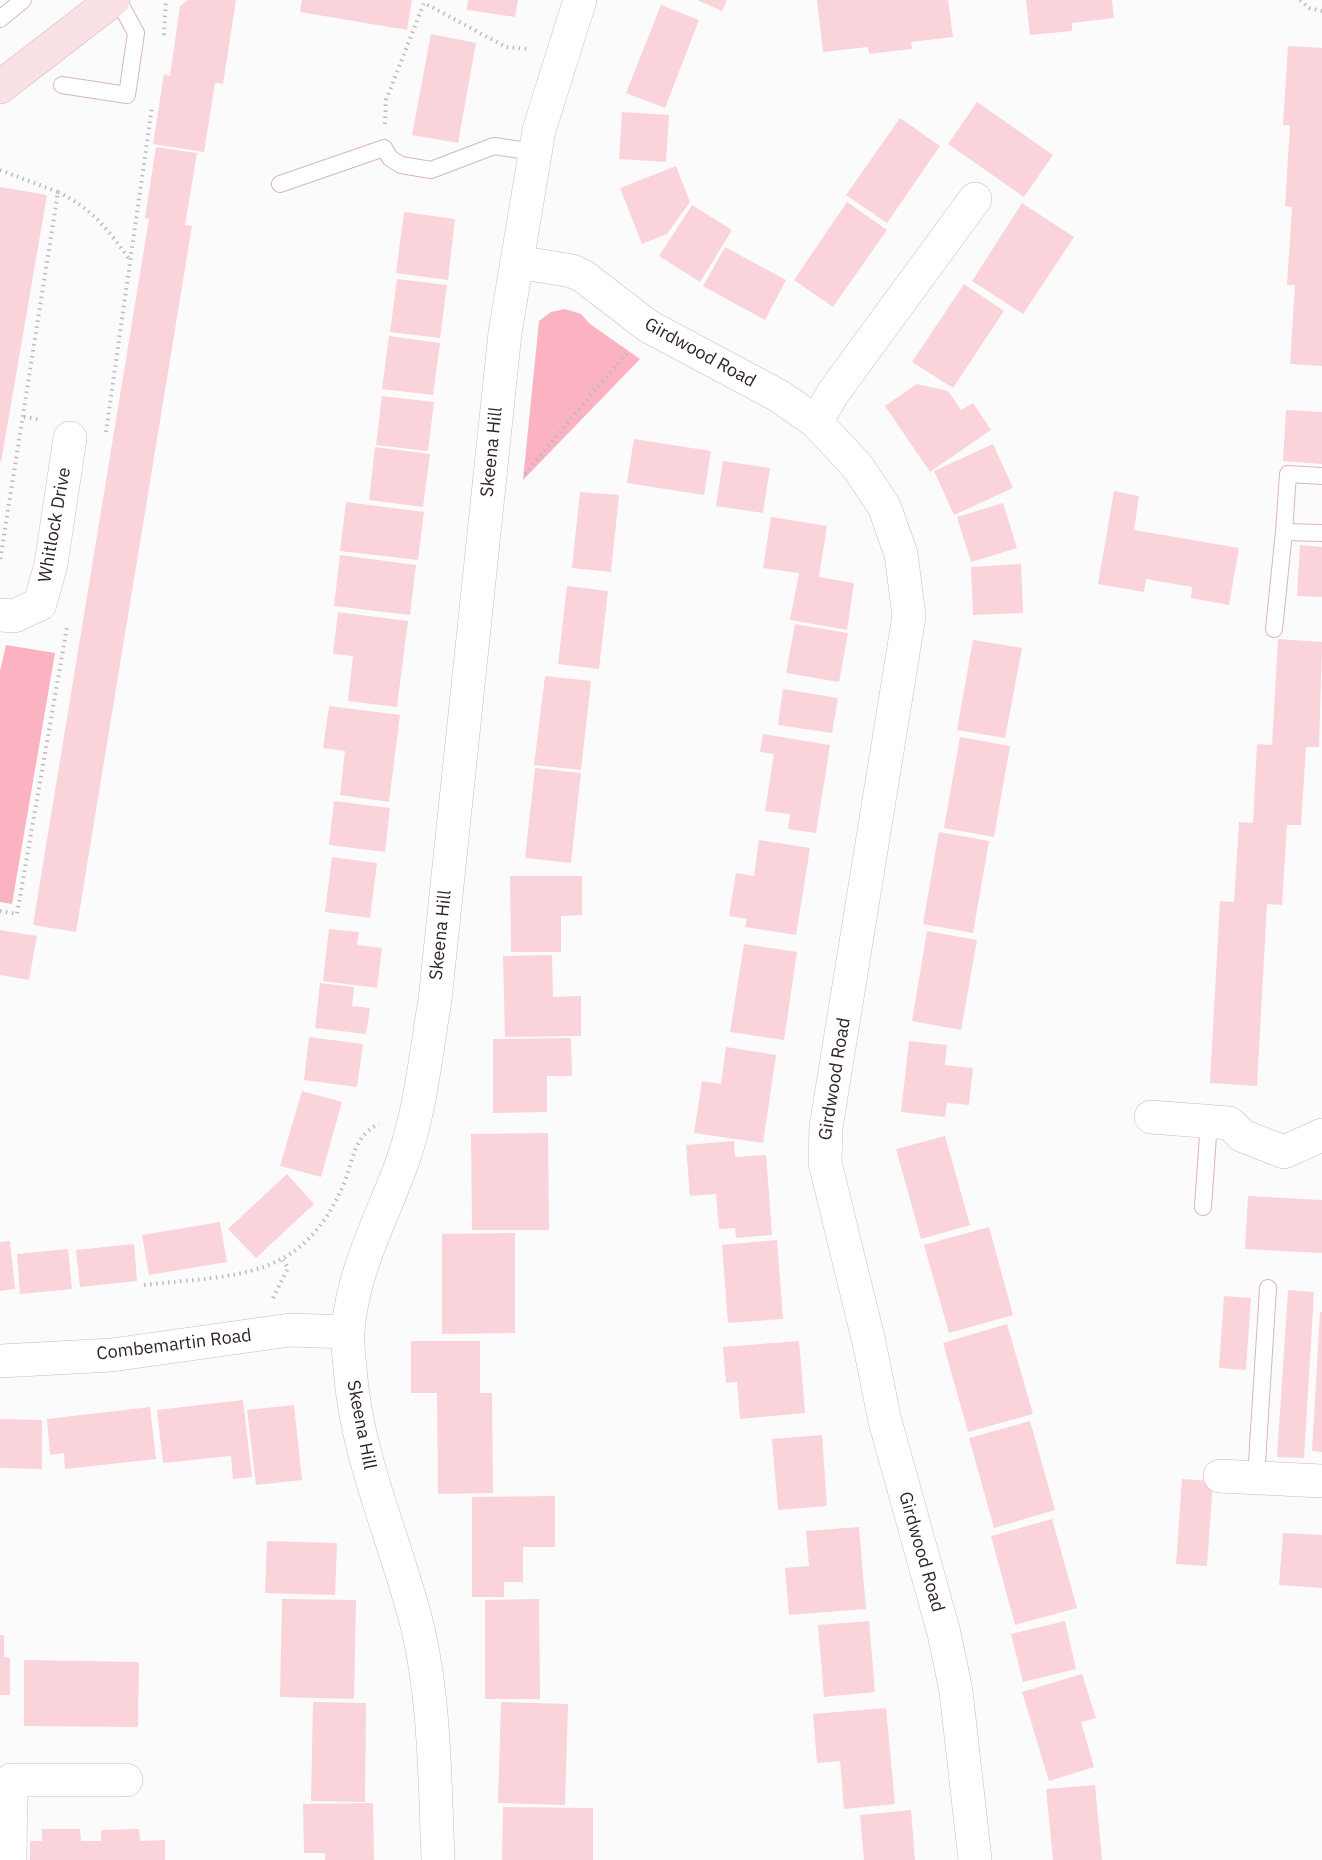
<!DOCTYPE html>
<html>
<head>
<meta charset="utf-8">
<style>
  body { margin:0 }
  canvas { display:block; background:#fbfbfb }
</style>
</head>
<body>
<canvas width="1322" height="1860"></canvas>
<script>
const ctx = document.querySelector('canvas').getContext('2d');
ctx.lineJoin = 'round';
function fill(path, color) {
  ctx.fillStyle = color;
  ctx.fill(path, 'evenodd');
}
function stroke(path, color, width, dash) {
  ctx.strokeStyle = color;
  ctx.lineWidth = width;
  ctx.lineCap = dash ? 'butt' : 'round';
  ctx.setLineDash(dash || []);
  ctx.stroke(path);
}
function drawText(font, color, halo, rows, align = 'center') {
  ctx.font = font + ' "IBM Plex Sans",sans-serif';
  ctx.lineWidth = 4.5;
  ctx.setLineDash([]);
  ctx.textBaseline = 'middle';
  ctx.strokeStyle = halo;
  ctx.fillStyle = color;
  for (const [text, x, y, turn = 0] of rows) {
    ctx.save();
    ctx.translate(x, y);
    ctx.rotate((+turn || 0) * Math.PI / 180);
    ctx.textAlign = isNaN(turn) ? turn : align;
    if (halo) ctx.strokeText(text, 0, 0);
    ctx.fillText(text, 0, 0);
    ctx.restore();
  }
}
const green = new Path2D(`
  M565,309l16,5 9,10 50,35 -117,121 16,-159 12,-9z
  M6,645l49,8 -43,251 -12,-2v-231z`);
const building = new Path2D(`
  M188,0h48l-13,84 -8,-1 -11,69 -51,-8 11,-70 6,2 10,-70z
  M302,0h110l-5,30 -107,-18z
  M468,0h50l-3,17 -48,-7z
  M697,0h30l-5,11z
  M817,0h131l5,37 -42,5 1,7 -43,5 -1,-7 -45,5z
  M1026,0h86l2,18 -42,5v8l-42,4z
  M661,5l38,15 -34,88 -39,-15z
  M431,34l45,9 -18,100 -46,-8z
  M1288,46l34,2v318l-32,-2 5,-79h-8l5,-78 -7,-1 5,-81h-7z
  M977,102l76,53 -29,42 -76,-53z
  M622,112l47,3 -3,47 -47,-3z
  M900,118l40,28 -53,77 -41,-28z
  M156,147l41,6 -12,72 7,1 -116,706 -43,-7 116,-706 -4,-1z
  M676,166l14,36 -23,32 -25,10 -22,-56z
  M0,187l47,8 -46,267 -1,-1z
  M847,202l40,28 -54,77 -39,-27z
  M1022,203l52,34 -51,77 -51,-33z
  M692,205l40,25 -32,52 -41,-26z
  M404,212l51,7 -7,61 -52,-7z
  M725,247l61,33 -21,40 -62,-34z
  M397,279l50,6 -7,53 -50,-6z
  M964,284l40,27 -51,77 -41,-26z
  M389,336l51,7 -7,52 -51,-6z
  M917,384l31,7 13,19 12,-7 18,27 -61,42 -45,-66z
  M382,396l52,6 -6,49 -52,-6z
  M1286,410l36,2v52l-39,-3z
  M634,439l77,12 -7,44 -77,-12z
  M993,444l20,44 -59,27 -20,-44z
  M375,447l55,7 -7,53 -54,-7z
  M723,461l47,7 -7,45 -47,-7z
  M1114,491l25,5 -5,34 105,18 -10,57 -38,-7 1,-11 -46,-8 -2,13 -46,-8z
  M580,492l39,3 -8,77 -39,-4z
  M346,502l78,10 -6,48 -78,-9z
  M1003,503l14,45 -46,14 -14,-45z
  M771,517l56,9 -8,51 35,6 -7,47 -57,-10 9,-47 -36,-5z
  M1300,545l22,2v50l-25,-1z
  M340,555l76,10 -6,50 -76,-9z
  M1021,564l2,49 -50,2 -2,-48z
  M567,586l41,5 -9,78 -41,-5z
  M338,612l70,9 -11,86 -49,-6 5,-45 -20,-2z
  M795,624l53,9 -9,49 -53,-9z
  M1278,639l44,3 -3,105h-13l-5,78h-14l-5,80 -15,-1 -10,182 -47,-3 10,-182 14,1 5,-80 14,1 4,-79 15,1z
  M973,640l49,8 -17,90 -48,-8z
  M545,676l46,5 -10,89 -47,-5z
  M783,689l55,9 -6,35 -54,-8z
  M329,706l71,9 -11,87 -49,-7 5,-44 -22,-3z
  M763,734l67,11 -14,88 -28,-4 2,-15 -25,-3 9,-57 -14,-2z
  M960,737l50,9 -16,91 -50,-9z
  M535,768l46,5 -10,90 -46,-5z
  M334,801l56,7 -5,44 -56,-7z
  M939,832l50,9 -16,92 -50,-9z
  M759,840l51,8 -14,87 -51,-8 2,-8 -18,-3 7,-43 18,3z
  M332,857l45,6 -7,55 -45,-6z
  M510,876h72v39l-21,1v36h-50z
  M329,929l30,3 -2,13 25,3 -5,40 -54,-7z
  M0,930l37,6 -8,44 -29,-5z
  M927,931l50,9 -16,90 -49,-9z
  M744,944l53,8 -13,88 -54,-8z
  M552,955l1,42 28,-1v40l-76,1 -2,-81z
  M320,983l34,4 -2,19 18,2 -4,26 -51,-6z
  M309,1037l54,7 -6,43 -53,-7z
  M571,1038l1,38h-25v36l-54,1v-74z
  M909,1041l38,4 -2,20 28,3 -4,37 -22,-2 -2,14 -44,-5z
  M726,1047l50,8 -13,88 -69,-10 8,-52 19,3z
  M302,1091l40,11 -21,75 -41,-11z
  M548,1133l1,97h-77l-1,-96z
  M945,1136l25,89 -49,14 -25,-90z
  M734,1141l1,16 31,-2 6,80 -36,3 -1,-10 -16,1 -3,-35 -26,2 -4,-51z
  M287,1174l27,30 -58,54 -28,-29z
  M1248,1196l74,4v53l-77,-4z
  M220,1222l7,40 -78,13 -7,-40z
  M989,1227l24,88 -64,18 -25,-88z
  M515,1233v100l-73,1v-100z
  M777,1240l6,79 -55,4 -6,-78z
  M10,1241l5,48 -15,2v-49z
  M134,1244l3,37 -57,6 -4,-37z
  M68,1249l4,40 -52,5 -3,-40z
  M1288,1290l26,2 -10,166 -27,-1z
  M1224,1296l27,2 -5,72 -27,-2z
  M1320,1312h2v140l-10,-1z
  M1007,1324l26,90 -65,18 -25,-89z
  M411,1341h69v52h12l1,100 -55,1 -1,-101h-26z
  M799,1341l6,72 -65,6 -3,-37 -11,1 -3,-36z
  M243,1400l9,77 -19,2 -2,-23 -68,7 -6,-53z
  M294,1405l8,75 -46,5 -9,-75z
  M150,1407l6,52 -91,10 -1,-16 -14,2 -3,-36z
  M0,1419l42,1v49l-42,-1z
  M1030,1421l25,89 -61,18 -25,-90z
  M822,1435l5,71 -49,4 -6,-71z
  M1182,1479l31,2 -6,85 -31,-2z
  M555,1496v51h-32v35h-19v15h-32v-100z
  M1052,1519l25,89 -62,17 -24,-89z
  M859,1527l7,82 -77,6 -4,-47 24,-2 -3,-35z
  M1283,1533l39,2v53l-43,-3z
  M267,1541l70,2 -2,52 -70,-2z
  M282,1599l74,1 -2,99 -74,-2z
  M539,1599l1,100h-55v-99z
  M869,1621l6,71 -51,5 -6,-72z
  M1065,1621l11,48 -53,13 -12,-48z
  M0,1635h4v22l6,1v37h-10z
  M24,1660l115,2 -1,65 -114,-1z
  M1082,1674l14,44 -15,4 13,45 -45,14 -27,-89z
  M313,1702l53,1 -1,99 -54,-1z
  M501,1702l67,2 -3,101 -67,-2z
  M886,1708l9,96 -51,5 -4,-48 -23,2 -4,-49z
  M1095,1785l7,75h-49l-7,-71z
  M373,1803l1,57h-49v-7h-21l-1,-49z
  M503,1807l90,1v52h-91z
  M911,1810l4,50h-51l-4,-45z
  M42,1829h38l1,12h20v-11l38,-1 1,12 25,-1v20h-135v-19h12z`);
const path = new Path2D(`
  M1300,0l9,8 13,3
  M164,35l2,-35
  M385,124l1,-24 38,-97 82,44 22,2
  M0,170l58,22 -58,369
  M58,192c35,17 50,38 72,68
  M24,417l17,3
  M106,432l46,-325
  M525,474l103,-123
  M0,911l17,3 50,-287
  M144,1285c94,-11 159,-3 201,-104 9,-24 9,-45 34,-57
  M273,1298l15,-30 -5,-8`);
const lane = new Path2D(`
  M0,19l23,-19
  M62,85l65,10 9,-62 -18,-33
  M280,184l104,-36 6,10 11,7 30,5 63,-24 40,6
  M1284,532l4,-58 34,2
  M1274,629l10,-97 38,1
  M1203,1207l6,-86
  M1256,1478l12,-190`);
const street = new Path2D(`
  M518,262l54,9 11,5 65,50 131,70 37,26 41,44 27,40 17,48 8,62 -83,511 -1,36 44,179 16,79 59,212 12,58 19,169
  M816,422l17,-29 142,-194
  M0,615l14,1 26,-12 11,-40 19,-126
  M1151,1117l78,6 14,13 41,16 38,-17
  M0,1361l112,-6 178,-25 58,2
  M1220,1476l102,5
  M10,1860l1,-80h115
  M438,1860c-3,-76 -3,-165 -22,-239 -22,-85 -60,-165 -66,-253 -1,-12 -3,-25 -2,-36 4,-62 35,-115 55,-172 18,-51 23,-108 32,-160l70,-667 34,-203 41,-130`);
const secondary = new Path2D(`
  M0,87l113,-87`);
const streetNames = [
  ["Girdwood Road",700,353,29],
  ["Skeena Hill",492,452,-84],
  ["Whitlock Drive",55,525,-80],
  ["Skeena Hill",441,935,-84],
  ["Girdwood Road",835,1079,-81],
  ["Combemartin Road",174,1345,-7],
  ["Skeena Hill",361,1425,79],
  ["Girdwood Road",921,1552,74]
];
fill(green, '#fbb3c1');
fill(building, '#fad4da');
stroke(lane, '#dab5bb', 18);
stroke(street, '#dab5bb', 34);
stroke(secondary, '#dab5bb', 34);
stroke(path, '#bebabb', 4, [1.5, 4.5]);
stroke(lane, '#fff', 16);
stroke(street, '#fff', 33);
stroke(secondary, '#f9e1e6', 33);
drawText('18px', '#322427', '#fff', streetNames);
</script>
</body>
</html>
